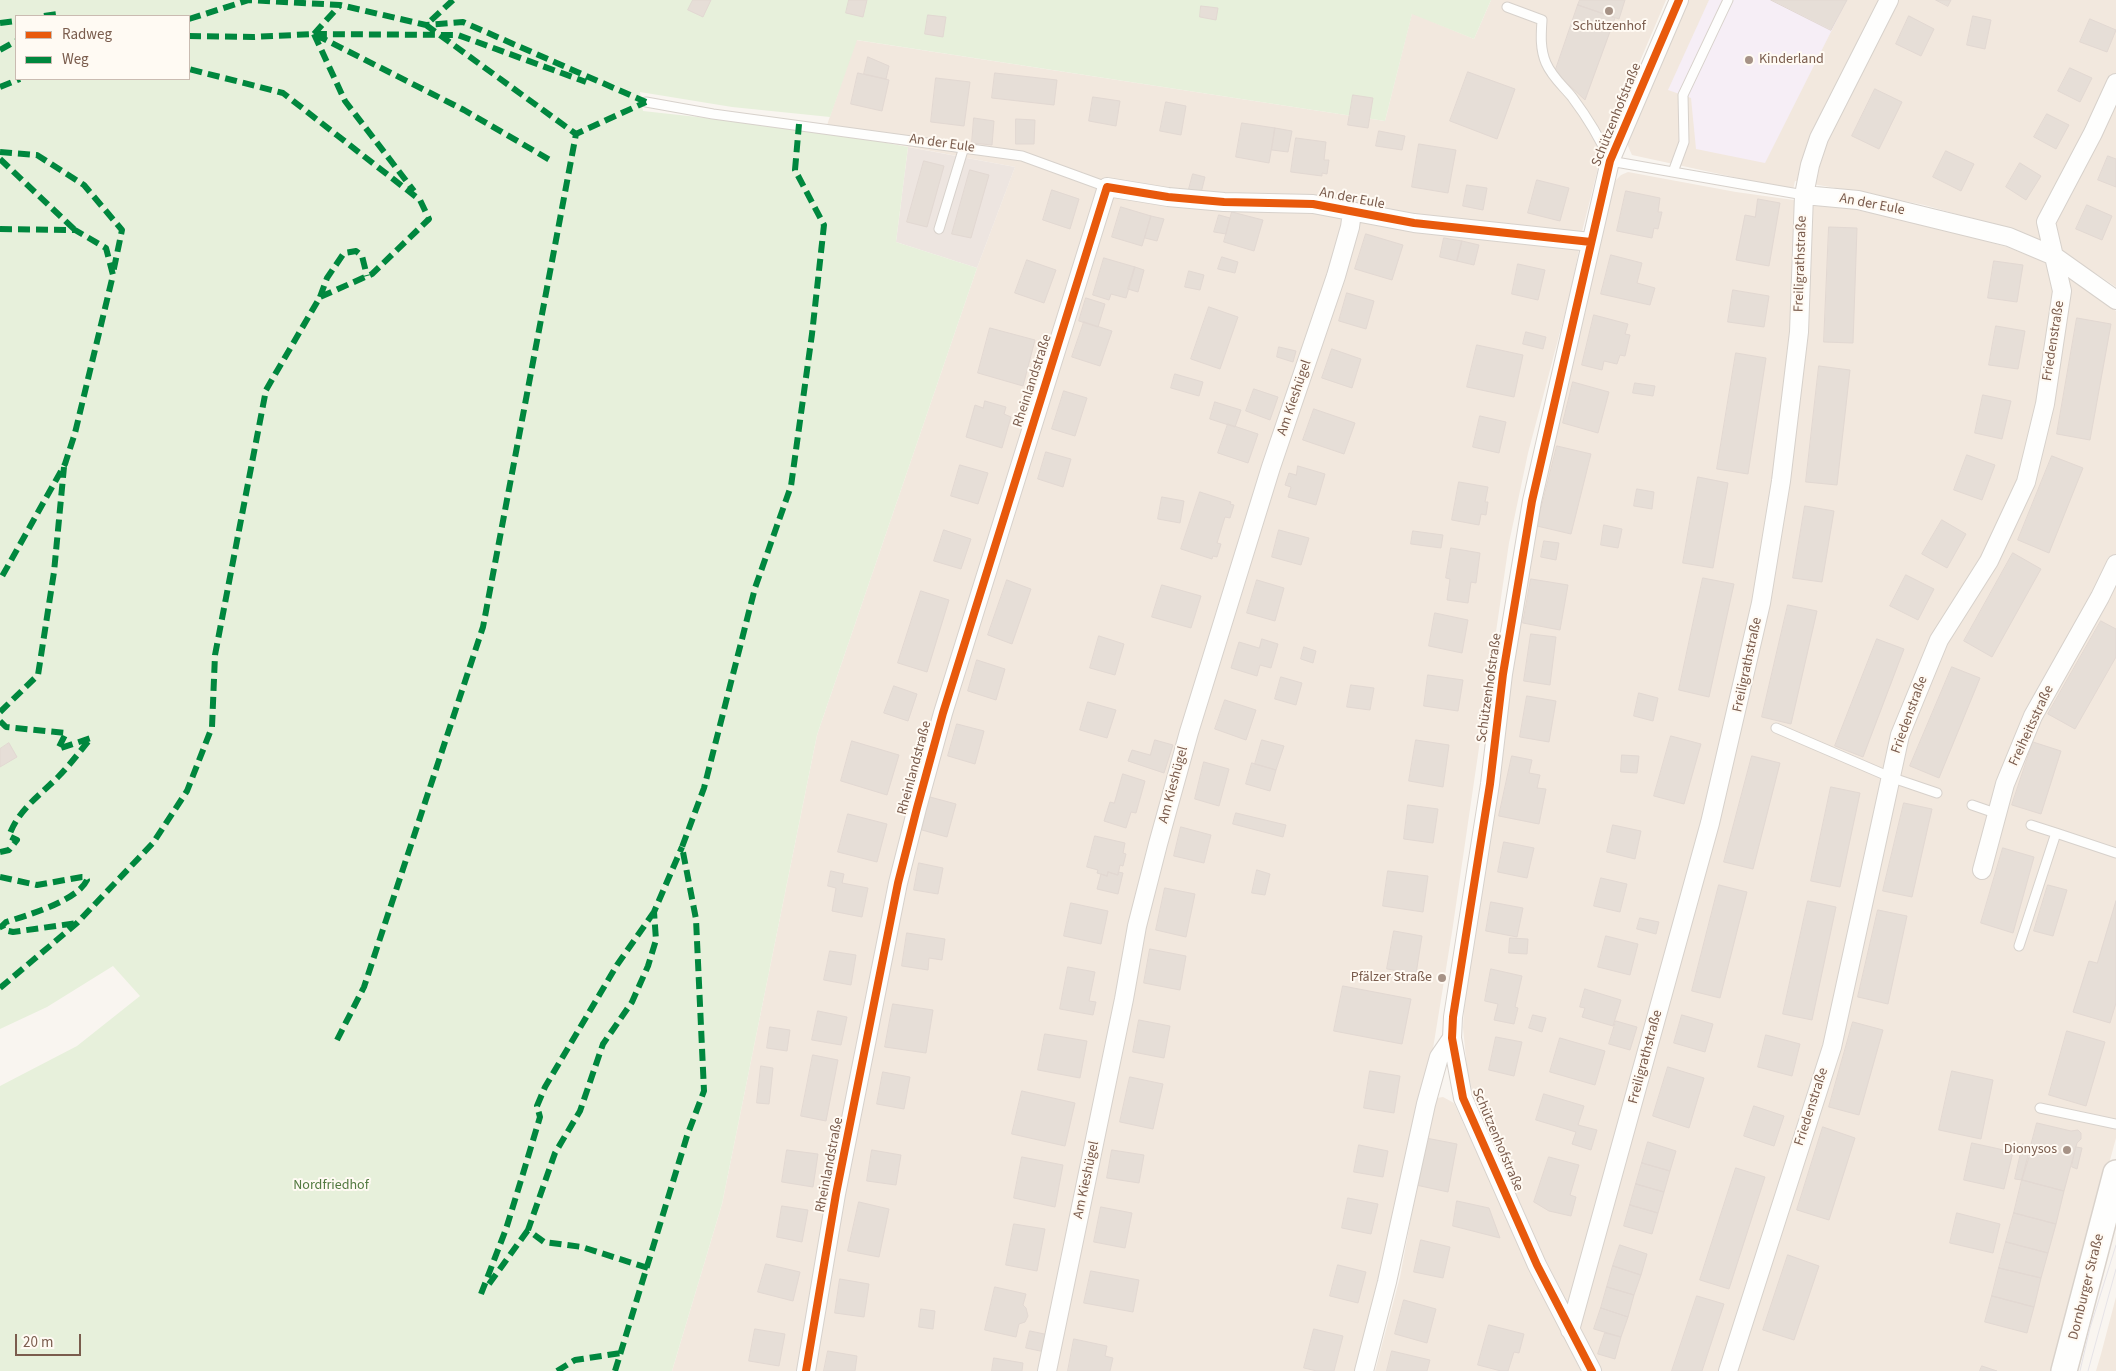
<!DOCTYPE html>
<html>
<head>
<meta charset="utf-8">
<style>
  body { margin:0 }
  #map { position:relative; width:2116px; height:1371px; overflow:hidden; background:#f9f5f0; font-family:"Source Sans 3",sans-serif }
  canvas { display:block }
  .legend { position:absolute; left:15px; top:15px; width:175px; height:65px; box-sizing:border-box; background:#fffaf3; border:1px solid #cabbb1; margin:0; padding:6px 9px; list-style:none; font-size:15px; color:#7a5c4d }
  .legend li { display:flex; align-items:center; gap:10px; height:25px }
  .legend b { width:25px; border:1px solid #cabbb1 }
  .scale { position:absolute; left:15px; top:1334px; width:66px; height:22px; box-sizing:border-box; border:2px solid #7a5c4d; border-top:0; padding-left:6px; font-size:15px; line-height:18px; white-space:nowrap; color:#7a5c4d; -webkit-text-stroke:4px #fffaf3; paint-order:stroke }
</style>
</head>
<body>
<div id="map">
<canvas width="2116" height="1371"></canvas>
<ul class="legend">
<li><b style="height:6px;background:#e8590c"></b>Radweg</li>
<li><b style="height:6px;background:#00873e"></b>Weg</li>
</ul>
<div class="scale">20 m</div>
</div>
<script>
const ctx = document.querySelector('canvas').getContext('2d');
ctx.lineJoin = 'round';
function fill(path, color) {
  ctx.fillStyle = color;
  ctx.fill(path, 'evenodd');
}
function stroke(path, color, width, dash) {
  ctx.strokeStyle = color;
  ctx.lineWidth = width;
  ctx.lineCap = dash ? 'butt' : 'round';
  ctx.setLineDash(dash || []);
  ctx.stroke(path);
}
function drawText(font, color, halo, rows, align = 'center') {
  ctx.font = font + ' "Source Sans 3",sans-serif';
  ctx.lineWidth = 4;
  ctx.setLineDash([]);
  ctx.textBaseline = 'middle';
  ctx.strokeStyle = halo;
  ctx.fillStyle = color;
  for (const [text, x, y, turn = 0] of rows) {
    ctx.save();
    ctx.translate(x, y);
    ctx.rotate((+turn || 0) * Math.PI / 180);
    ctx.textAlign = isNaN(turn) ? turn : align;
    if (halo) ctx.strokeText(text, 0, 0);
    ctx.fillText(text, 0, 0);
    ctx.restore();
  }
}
const residential = new Path2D(`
  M1491,0h175l-63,148 -21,84 -10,55 -44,166 -19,90 -57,389 -22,135 -69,304h-689l50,-167 95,-469 160,-467 38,-101 -190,-36 31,-91 529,81 27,-108 62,26z
  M1688,0h428v287l-56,-37 -50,-21 -86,-24 -65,-13 -64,-11 -2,9 -161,-35 -5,-11 1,-5 28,-73z
  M1628,172l108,20 108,15 99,22 64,18 35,14 42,26 32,24v827l-63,233h-451l-57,-110 -72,-167 -6,-25 -4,-41 3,-59 33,-229 57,-325 59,-234 6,-6z
  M1443,1097l11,6 76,165 51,103h-206l25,-94 32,-172 5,-7z
  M2116,1297v74h-20l5,-17z`);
const industrial = new Path2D(`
  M908,147l107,20 -38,101 -81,-26z`);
const education = new Path2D(`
  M1709,0h138l-82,163 -69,-14 -5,-51 -23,-8z`);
const green = new Path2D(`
  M0,0h1491l-17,39 -62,-25 -27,107 -528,-81 -27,77 -98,-10 -92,-15 3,19 182,20 83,16 -12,95 81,26 -160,467 -95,469 -50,167h-672v-285l77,-40 63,-50 -27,-30 -66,41 -47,22zM16,16h173v63h-173z`);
const building = new Path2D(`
  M693,0h18l-8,17 -15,-7z
  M849,0h18l-4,17 -17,-4z
  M1580,0h45l-6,19 -41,-14z
  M1771,0h76l-16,30z
  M1936,0h15l-3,6z
  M1578,5l37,13 -30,82 -30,-28z
  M1201,6l17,2 -2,12 -16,-3z
  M928,15l18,2 -3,20 -18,-3z
  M1909,16l25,13 -13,27 -25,-12z
  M1973,16l18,4 -6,29 -18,-4z
  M2090,19l26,11 -9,22 -27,-10z
  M868,57l21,9 -3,13 -22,-5z
  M2070,68l22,10 -12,24 -22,-11z
  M1468,72l47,17 -18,50 -47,-18z
  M858,73l31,7 -7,31 -31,-7z
  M995,73l62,7 -3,25 -62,-7z
  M936,78l34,4 -6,44 -33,-4z
  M1875,89l27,13 -23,47 -27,-13z
  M1353,95l20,3 -5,30 -20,-3z
  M1093,97l27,4 -4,25 -27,-5z
  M1166,102l20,4 -5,29 -21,-4z
  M2047,114l22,11 -13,24 -22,-12z
  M974,118l20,3 -2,24 -20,-2z
  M1016,119l19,1 -1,24h-18z
  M1242,123l33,5 -6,35 -33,-6z
  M1275,128l17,3 -4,21 -16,-2z
  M1379,131l26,5 -3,14 -26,-4z
  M1296,138l30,4 -2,18h5l-2,14 -5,-1v3l-31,-4z
  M1419,144l37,6 -8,43 -36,-6z
  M1946,151l28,13 -13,27 -28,-14z
  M2108,156l8,3v28l-18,-7z
  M924,161l20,5 -17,61 -20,-5z
  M2020,163l21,13 -15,24 -20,-13z
  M970,170l19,5 -18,63 -19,-4z
  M1193,174l12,3 -4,16 -12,-4z
  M1537,180l32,8 -9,33 -32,-8z
  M1467,185l20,3 -4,22 -20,-4z
  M1052,190l27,9 -9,30 -27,-9z
  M1626,191l34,7 -2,14h4l-4,17 -4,-1 -2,10 -35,-7z
  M1758,199l22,4 -11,63 -33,-6 9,-45 10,2z
  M2087,205l25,11 -10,24 -26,-11z
  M1121,207l30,9 -9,30 -30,-9z
  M1232,212l31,8 -9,31 -30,-9z
  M1219,215l11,3 -4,16 -12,-2z
  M1151,216l13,3 -7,22 -12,-3z
  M1829,227l28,1 -4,115 -29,-1z
  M1366,234l37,11 -11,35 -37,-11z
  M1444,238l18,3 -5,20 -17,-4z
  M1462,241l17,4 -5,20 -17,-4z
  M1611,255l31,8 -5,20 18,5 -5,17 -49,-11z
  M1222,257l16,5 -3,11 -17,-4z
  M1104,258l31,9 -9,31 -15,-4 -2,6 -16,-5z
  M1027,260l29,10 -12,33 -29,-10z
  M1994,261l29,4 -6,37 -29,-4z
  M1518,264l27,6 -7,30 -26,-6z
  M1135,267l9,3 -6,22 -10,-3z
  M1189,271l15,4 -4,15 -15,-3z
  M1733,290l36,6 -5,31 -36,-5z
  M1347,293l27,8 -8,28 -27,-8z
  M1086,298l19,6 -7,23 -19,-6z
  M1209,307l29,10 -18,52 -29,-10z
  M1594,315l34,9 -3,10 5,1 -5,21 -5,-1 -3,9 -13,-3 -2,9 -20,-5z
  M2077,318l34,6 -21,116 -33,-6z
  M1084,322l28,9 -12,35 -28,-9z
  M1996,326l29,5 -7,38 -29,-4z
  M990,328l45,12 -12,46 -45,-13z
  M1526,332l20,5 -3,12 -20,-5z
  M1477,345l46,10 -9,42 -47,-10z
  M1279,347l17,4 -3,11 -16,-5z
  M1332,349l29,10 -9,29 -30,-10z
  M1736,353l30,5 -18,116 -31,-5z
  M1819,366l31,4 -13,115 -31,-3z
  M1175,374l28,8 -4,14 -28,-8z
  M1573,382l36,10 -11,41 -35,-10z
  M1635,383l20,3 -2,10 -20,-3z
  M1254,389l24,8 -8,23 -24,-9z
  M1064,391l23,7 -12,38 -23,-7z
  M1983,395l28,6 -9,38 -27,-6z
  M985,401l21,6 -2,7 7,3 -9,31 -36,-11 9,-32 8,3z
  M1215,402l26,8 -6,17 -25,-8z
  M1314,409l41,14 -11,31 -41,-14z
  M1480,416l26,6 -7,31 -26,-6z
  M1228,424l30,10 -10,29 -30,-10z
  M1557,446l34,8 -20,80 -34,-8z
  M1046,452l25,7 -8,28 -25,-8z
  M1967,455l28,10 -13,35 -28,-10z
  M2052,456l31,12 -34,85 -31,-13z
  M960,465l28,8 -10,31 -27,-8z
  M1298,466l27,8 -9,31 -28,-8 3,-10 -6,-2 4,-12 7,2z
  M1698,477l30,6 -15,85 -30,-5z
  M1459,482l29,5 -3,15h3l-2,13 -5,-1 -2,11 -27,-5z
  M1637,489l17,3 -2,17 -18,-3z
  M1200,492l31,10 -1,2 4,1 -4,13 -5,-1 -8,26 4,1 -4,13 -4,-1 -1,3 -31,-10z
  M1162,497l22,4 -4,22 -22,-4z
  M1805,506l29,5 -12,71 -29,-4z
  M1942,520l24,14 -19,34 -25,-14z
  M1604,525l18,4 -4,19 -17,-3z
  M944,530l27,9 -10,30 -27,-8z
  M1279,530l30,8 -8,27 -29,-8z
  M1413,531l30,4 -2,13 -30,-4z
  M1544,541l15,2 -3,17 -15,-3z
  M1451,548l29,5 -4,30 -5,-1 -3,21 -21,-3 3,-21 -4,-1z
  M2013,553l28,16 -49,88 -28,-16z
  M1906,575l28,14 -16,31 -28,-14z
  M1703,578l31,6 -25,113 -30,-7z
  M1531,579l37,6 -8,45 -37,-7z
  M1007,580l24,9 -19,55 -24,-9z
  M1257,580l27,8 -9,33 -28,-8z
  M1162,585l39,11 -10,32 -39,-11z
  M921,591l28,9 -22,72 -29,-9z
  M1788,605l29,6 -26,113 -29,-7z
  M1435,613l33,7 -6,33 -33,-7z
  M2101,621l15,8v28l-41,72 -27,-15z
  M1531,634l25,3 -6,48 -26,-4z
  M1099,636l25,8 -9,31 -25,-7z
  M1262,639l16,5 -7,24 -11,-3 -3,11 -26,-8 8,-26 20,6z
  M1877,639l27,10 -41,108 -28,-11z
  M1304,647l12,4 -3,12 -12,-4z
  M977,660l28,9 -9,31 -28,-9z
  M1952,667l28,11 -41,100 -29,-12z
  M1428,675l35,5 -5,31 -34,-5z
  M1281,677l21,6 -6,22 -21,-6z
  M1351,685l23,3 -4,22 -23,-3z
  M894,686l23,8 -9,27 -24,-8z
  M1639,693l19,5 -5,23 -19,-5z
  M1527,696l29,5 -7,41 -29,-5z
  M1225,700l31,10 -10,30 -31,-11z
  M1088,702l28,8 -9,28 -27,-8z
  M957,724l27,7 -9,33 -27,-8z
  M1671,736l30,8 -17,60 -30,-8z
  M1155,740l18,5 -9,28 -36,-12 4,-11 18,5z
  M1262,740l22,6 -8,24 -21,-6z
  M1416,740l33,5 -6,42 -34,-6z
  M852,741l47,14 -12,40 -46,-14z
  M2033,742l28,9 -20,63 -29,-9z
  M9,743l8,14 -17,10v-18z
  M1622,755l17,1 -2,17 -16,-1z
  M1512,756l20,4 -3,13 11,2 -3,13 9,1 -7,35 -40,-8z
  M1752,756l28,7 -27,106 -29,-7z
  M1204,762l25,7 -10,37 -24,-7z
  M1252,763l24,7 -6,21 -24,-7z
  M1123,774l22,7 -9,32 -5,-1 -5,16 -22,-7 6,-19 4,1z
  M1831,787l29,6 -20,94 -29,-6z
  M930,797l26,7 -9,33 -25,-7z
  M1904,803l28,6 -20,88 -29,-6z
  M1408,805l30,4 -5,34 -29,-4z
  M1236,813l50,12 -3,12 -50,-13z
  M848,814l39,10 -10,38 -39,-10z
  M1613,825l28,6 -6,28 -28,-7z
  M1181,827l30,8 -7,28 -30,-7z
  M1095,836l30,7 -2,10 3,1 -3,12 -3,-1 -2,10 -10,-3 -1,4 -10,-3 1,-3 -11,-3z
  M1504,842l30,6 -7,30 -29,-6z
  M2003,848l31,9 -21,76 -32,-10z
  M919,863l24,5 -5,26 -24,-4z
  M1257,870l13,4 -5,21 -13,-2z
  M831,871l13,3 -2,9 26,5 -6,29 -30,-6 4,-23 -8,-2z
  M1388,871l40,5 -5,36 -40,-6z
  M1108,872l10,3v-3l5,1 -5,21 -21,-5 4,-15 6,2z
  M1601,878l26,6 -7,28 -26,-6z
  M1719,885l28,7 -27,106 -28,-7z
  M2048,885l19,5 -14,46 -19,-5z
  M1165,888l30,6 -9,43 -30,-7z
  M1808,901l28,6 -24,113 -29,-6z
  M2116,901v102l-6,20 -37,-11 16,-51 8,2z
  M1491,902l32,6 -6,29 -31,-6z
  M1071,903l37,8 -7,33 -37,-8z
  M1878,910l29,6 -19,88 -30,-7z
  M1640,918l19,4 -3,12 -19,-5z
  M1394,931l28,5 -6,38 -29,-5z
  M907,933l38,6 -3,21 -13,-2 -1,12 -26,-4z
  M1606,936l32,8 -8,31 -32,-8z
  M1510,938l18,1 -1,15 -18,-1z
  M1150,949l36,7 -6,34 -36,-7z
  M830,951l26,4 -5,30 -27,-5z
  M1068,967l27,5 -6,29 7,1 -3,13 -33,-6z
  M1491,969l31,7 -7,31 3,1 -4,16 -20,-4 4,-16 -13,-3z
  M1343,986l68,13 -9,45 -68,-13z
  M1585,989l36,11 -8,26 -31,-9 3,-9 -5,-1z
  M893,1004l40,6 -7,43 -41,-6z
  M818,1011l29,6 -6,28 -29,-5z
  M1533,1015l13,3 -4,14 -13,-4z
  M1682,1015l31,9 -8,28 -31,-9z
  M1139,1020l31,6 -6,32 -31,-6z
  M1616,1021l21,6 -7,23 -21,-6z
  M1853,1022l30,8 -24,85 -30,-8z
  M770,1027l20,3 -3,21 -20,-3z
  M2067,1031l38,11 -19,64 -37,-11z
  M1045,1034l42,7 -7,37 -42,-8z
  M1766,1035l34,9 -8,32 -34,-9z
  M1496,1037l26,5 -8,34 -25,-6z
  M1560,1038l45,13 -10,34 -45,-13z
  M813,1055l25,5 -12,61 -25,-5z
  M761,1066l12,2 -4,36 -12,-1z
  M1668,1067l36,11 -15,50 -36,-12z
  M1370,1071l30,5 -6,37 -30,-5z
  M1952,1071l41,9 -12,59 -42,-9z
  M883,1072l27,5 -6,32 -27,-5z
  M1130,1077l33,7 -10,45 -33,-7z
  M1022,1091l53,12 -10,43 -53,-12z
  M1544,1094l40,12 -6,19 19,5 -6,20 -19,-6 4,-12 -40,-12z
  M1754,1106l30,10 -10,30 -30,-10z
  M2037,1123l34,8 7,-1 3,3v6l-4,4 -13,48 -42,-11z
  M1823,1127l32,11 -26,82 -32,-10z
  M1426,1138l31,6 -9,48 -32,-7z
  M1648,1142l28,9 -6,20 -28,-8z
  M1972,1143l41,9 -9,37 -40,-9z
  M2023,1144l9,3 -10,33 -7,-1z
  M1359,1145l29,6 -5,26 -29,-5z
  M2076,1147l6,1 -5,21 -5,-2z
  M787,1150l31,4 -5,33 -31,-5z
  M872,1150l29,5 -5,30 -29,-4z
  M1112,1150l32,5 -5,28 -32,-5z
  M1022,1157l41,8 -8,42 -41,-9z
  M1549,1157l30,8 -9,30 6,2 -5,19 -22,-5 -15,-9z
  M1642,1163l28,8 -6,21 -28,-8z
  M1736,1168l29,9 -36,112 -29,-9z
  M2022,1180l42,11 -8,33 -42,-11z
  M1636,1184l28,8 -6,21 -28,-8z
  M1348,1198l30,6 -7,30 -29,-6z
  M1457,1201l32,7 11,30 -47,-12z
  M859,1202l30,7 -10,48 -31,-6z
  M1630,1205l28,8 -6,21 -28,-8z
  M782,1206l26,4 -6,32 -25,-5z
  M1101,1207l31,6 -7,35 -31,-6z
  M1957,1213l43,11 -7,29 -43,-10z
  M2014,1213l42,11 -8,29 -42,-11z
  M1014,1224l31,5 -8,42 -31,-6z
  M1421,1240l29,7 -7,31 -29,-6z
  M2006,1242l42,11 -7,25 -42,-10z
  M1620,1245l27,9 -6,21 -28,-9z
  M1788,1255l31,11 -25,74 -31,-10z
  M766,1264l34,8 -7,29 -35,-9z
  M1338,1265l28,7 -8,31 -28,-7z
  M1613,1266l28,9 -7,20 -27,-8z
  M1999,1268l42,10 -7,29 -42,-11z
  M1091,1271l48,9 -6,32 -49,-9z
  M840,1279l29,5 -5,33 -29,-4z
  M995,1287l31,7 -3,11 3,3 2,8 -3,6 -6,2 -3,13 -31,-7z
  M1607,1287l27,8 -6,22 -27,-9z
  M1697,1296l27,8 -22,67h-30z
  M1992,1296l42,11 -7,26 -42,-11z
  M1404,1300l32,9 -9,34 -32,-9z
  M1601,1308l27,9 -7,20 -27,-8z
  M921,1309l14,2 -2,18 -14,-2z
  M1489,1325l35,9 -5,19 -5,-1 -6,19h-7l-23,-6z
  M755,1329l30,5 -6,32 -30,-5z
  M1314,1329l29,7 -9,35h-17l-13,-3z
  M1030,1331l19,4 -4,17 -19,-4z
  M1605,1333l16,4 -6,22 -17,-5z
  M1074,1339l33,7 -2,10 8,2 -3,13h-42z
  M828,1351l29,5 -2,15h-31z
  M1392,1351l38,9 -3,11h-40z
  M994,1358l29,5 -1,8h-30z
  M1982,1366l15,5h-17z`);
const lane = new Path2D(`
  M1507,7l35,13c-1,15 -2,29 4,43 6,14 17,23 26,34 15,20 28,41 38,64l194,34
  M646,102l67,12 309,42 85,31
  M1673,172l11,-30 -1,-47 45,-95
  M939,229l25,-82
  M1776,728l114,49 47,16
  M1972,805l26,9
  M2031,825l25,8
  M2019,946l37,-113 60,20
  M2040,1108l76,16`);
const street = new Path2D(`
  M1804,195l54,5 151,37 45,19 62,44
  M1982,870l23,-86 28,-68 67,-119 16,-33
  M1570,1330l140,-507 51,-220 20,-122 18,-149 5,-137 6,-30 9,-27 70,-138
  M806,1371l30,-177 62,-311 19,-75 26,-95 164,-526 61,10 56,5 89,2 101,19 177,19
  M1047,1371l77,-372 13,-73 21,-82 31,-112 82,-265 65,-191 14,-49 2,-15
  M1364,1371l23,-89 39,-178 13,-47 13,-19
  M1592,1371l-55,-106 -74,-167 -11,-60 1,-21 37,-233 13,-110 29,-173 78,-340 69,-161
  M1728,1371l104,-324 68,-312 39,-95 50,-79 37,-79 19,-78 17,-113 -16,-69 47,-89 23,-50`);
const secondary = new Path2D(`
  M2064,1371l52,-198`);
const tram = new Path2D(`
  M2080,1371l10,-43 26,-83
  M2088,1371l28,-102`);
const quiet = new Path2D(`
  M453,0l-27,25 150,109
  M44,16l14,-2 3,2
  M189,19l60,-19 91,5 86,20 37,-3 183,80
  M0,23l16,-2
  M314,34l31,67 69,90
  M314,34l26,-29
  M316,35l148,75 86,50
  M189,36l64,1 61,-3 144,1 128,47
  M0,50l16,-9
  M0,87l20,-8
  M0,152l37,3 47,30 38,45 -9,43
  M0,159l75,71
  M0,229l75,1 31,18 7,27 -38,158 -10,31 -65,116
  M320,297l7,-19 17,-25 12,-2 6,5 5,20
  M0,712l38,-37 16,-103 10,-105
  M0,721l6,6 60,6 -8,16 33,-11c-11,13 -21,27 -33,39 -19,19 -40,33 -49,59l8,4 -8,10 -9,2
  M0,877l37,8 45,-8h3l2,3c-10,21 -59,35 -81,42l-4,4 2,4 9,2 64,-9
  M0,988l77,-65 76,-80 34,-52 25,-64 3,-72 51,-265 54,-93 52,-23 57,-55 -9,-19 -137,-107 -94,-24
  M337,1040l27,-53 119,-360 93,-493 70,-32
  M648,1268l-66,-21 -38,-5 -16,-12 27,-77 25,-42 23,-67 29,-42 16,-36 8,-26 -2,-28 28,-65
  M489,1284l39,-54
  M481,1294l25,-65 16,-52 18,-60 -3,-11 8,-19 72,-122 37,-53
  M557,1371l18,-11 46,-7
  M615,1371l72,-235 17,-45 -8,-172 -14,-72 22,-59 51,-200 36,-102 21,-152 12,-109 -29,-55 4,-46`);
const cycleway = new Path2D(`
  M806,1371l30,-177 62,-311 19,-75 26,-95 164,-526 61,10 56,5 89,2 101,19 177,19
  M1592,1371l-55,-106 -74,-167 -11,-60 1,-21 37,-233 13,-110 29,-173 78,-340 69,-161`);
const markers = [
  [1609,11,5,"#a69286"],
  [1749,60,5,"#a69286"],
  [1442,978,5,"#a69286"],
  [2067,1150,5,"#a69286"]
];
const poiNames = [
  ["Schützenhof",1609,27,"center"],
  ["Kinderland",1759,60,"left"],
  ["Pfälzer Straße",1432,978],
  ["Dionysos",2057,1150]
];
const streetNames = [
  ["Schützenhofstraße",1617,115,-68],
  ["An der Eule",942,144,8],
  ["An der Eule",1352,199,11],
  ["An der Eule",1872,205,11],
  ["Freiligrathstraße",1801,264,-88],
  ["Friedenstraße",2054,341,-81],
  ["Rheinlandstraße",1033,381,-72],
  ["Am Kieshügel",1295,398,-71],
  ["Freiligrathstraße",1748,665,-78],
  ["Schützenhofstraße",1490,688,-82],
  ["Friedenstraße",1910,715,-70],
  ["Freiheitsstraße",2032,726,-65],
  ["Rheinlandstraße",915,768,-75],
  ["Am Kieshügel",1174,785,-75],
  ["Freiligrathstraße",1646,1057,-75],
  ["Friedenstraße",1812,1107,-72],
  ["Schützenhofstraße",1497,1140,67],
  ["Rheinlandstraße",830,1165,-79],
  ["Am Kieshügel",1087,1180,-78],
  ["Dornburger Straße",2087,1287,-76]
];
const parkNames = [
  ["Nordfriedhof",331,1186]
];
fill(residential, '#f2e8de');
fill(industrial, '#ede5e0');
fill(education, '#f6eef6');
fill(green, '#e7f0db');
fill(building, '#e6ded7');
stroke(building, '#e2d8d2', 1);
stroke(lane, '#d7d1cb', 11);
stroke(street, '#d7d1cb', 20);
stroke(secondary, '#d9d2cb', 28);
stroke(lane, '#fefefd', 9);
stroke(street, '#fefefd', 18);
stroke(secondary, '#fefefd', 25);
stroke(tram, '#e6e3e7', 1);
stroke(quiet, '#00873e', 6, [12, 6]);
stroke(cycleway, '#e8590c', 8);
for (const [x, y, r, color] of markers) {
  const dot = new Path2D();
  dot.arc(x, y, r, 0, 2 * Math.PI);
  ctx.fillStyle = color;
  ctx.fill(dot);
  stroke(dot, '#fffaf3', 2);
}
drawText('14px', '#7a5c4d', '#fffaf3', poiNames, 'right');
drawText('14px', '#7a5c4d', '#fffaf3', streetNames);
drawText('14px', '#537a41', '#fffaf3', parkNames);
</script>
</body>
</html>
